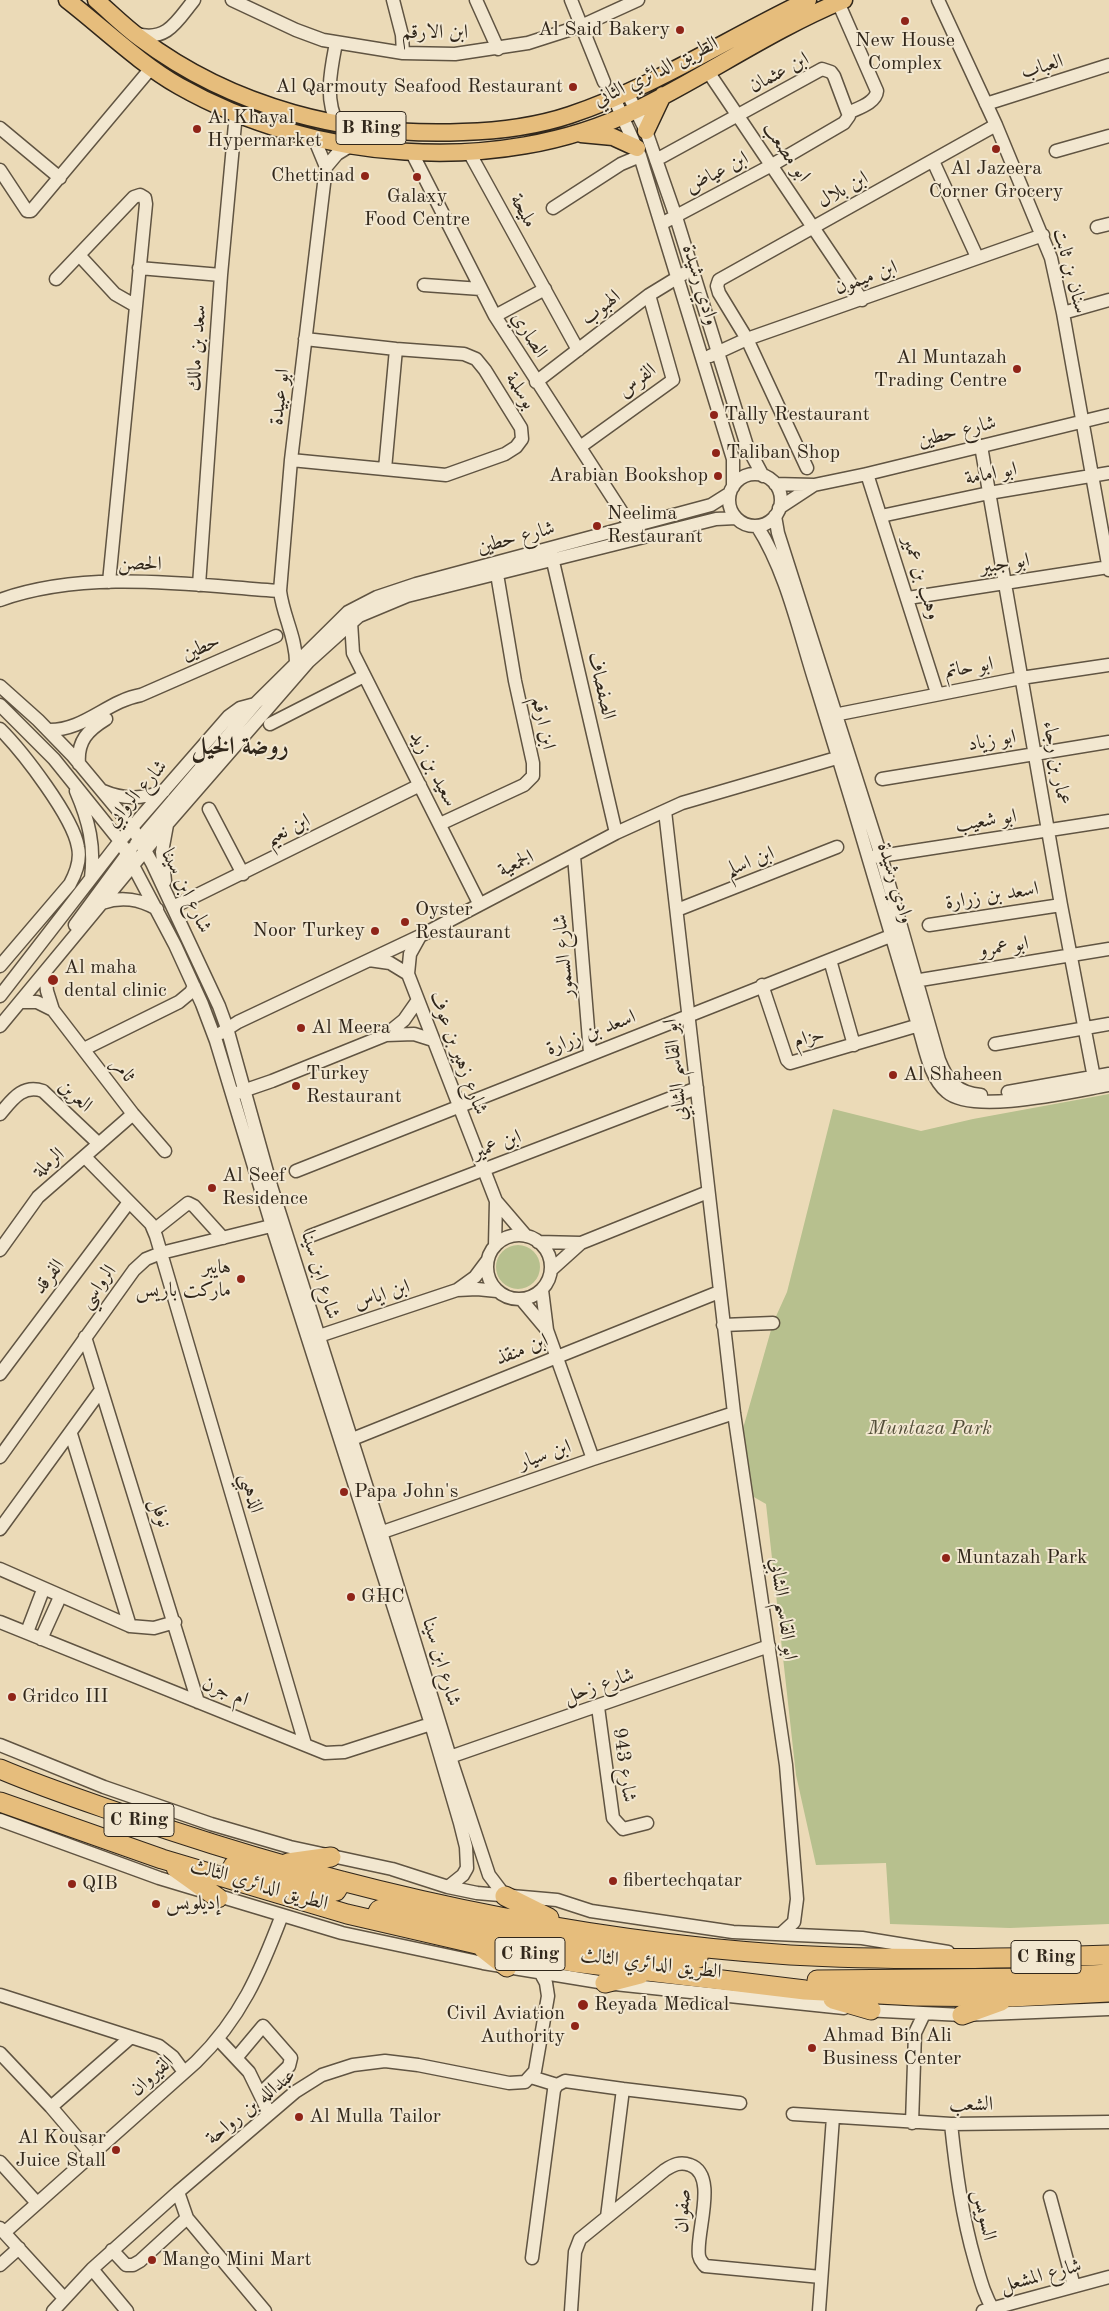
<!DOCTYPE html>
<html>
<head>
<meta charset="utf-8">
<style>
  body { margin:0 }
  canvas { display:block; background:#ebdab7 }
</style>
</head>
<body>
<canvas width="1109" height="2311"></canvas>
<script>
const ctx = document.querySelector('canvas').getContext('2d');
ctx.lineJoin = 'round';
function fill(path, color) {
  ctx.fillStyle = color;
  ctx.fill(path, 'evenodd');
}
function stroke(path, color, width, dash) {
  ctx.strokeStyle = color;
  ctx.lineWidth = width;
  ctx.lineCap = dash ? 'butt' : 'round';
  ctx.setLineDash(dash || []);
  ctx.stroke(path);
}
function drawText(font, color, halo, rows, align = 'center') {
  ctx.font = font + ' "Old Standard TT",Amiri,serif';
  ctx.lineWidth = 4;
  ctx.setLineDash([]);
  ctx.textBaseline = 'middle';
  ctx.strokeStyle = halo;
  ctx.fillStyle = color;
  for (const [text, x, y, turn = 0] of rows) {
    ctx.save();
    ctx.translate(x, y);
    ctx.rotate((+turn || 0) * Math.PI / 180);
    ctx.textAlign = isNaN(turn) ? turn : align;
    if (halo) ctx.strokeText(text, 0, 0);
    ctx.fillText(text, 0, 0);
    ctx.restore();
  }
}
const green = new Path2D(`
  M1109,1094v830l-99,4 -120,-4 -4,-61 -70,2 -20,-90 -30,-271 -14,-8 -10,-64 31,-109 14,-31 46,-183 88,22 52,-12z
  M496 1267a22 22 0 1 1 44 0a22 22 0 1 1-44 0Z`);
const minor = new Path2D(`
  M232,0l64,30 27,10 80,13 52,1 73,-11 53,-17 57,-26
  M393,0l9,35 1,18
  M476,0l22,49
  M571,0l33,82
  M938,0l58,125 55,133 12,55 46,257
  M838,2l39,89c-1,12 -19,17 -29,22
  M137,34c30,8 40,-13 57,-34
  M336,43c-5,26 -12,57 2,81
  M711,76l151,224
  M627,92l19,39 30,86 71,229 16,30
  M614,98l26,58 93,303v28
  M986,104l123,-39
  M0,128l60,50
  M1056,151l53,-15
  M469,152l109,198
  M412,153l83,163 141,218
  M656,160l166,-91 9,3 3,4 15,40 -5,7 -72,42 -111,59
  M933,161l44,96
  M326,167l11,-13 13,-8
  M0,170l27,41h4l121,-144
  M553,208l68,-44 19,-8
  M1097,227l12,-3
  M79,255l36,39 21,12
  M139,268l82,7
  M56,279l78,-82 6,-2 5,3 1,6 -37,378
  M424,285l57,4
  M1063,313l46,-13
  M495,316l50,-27
  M710,356l37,-17 296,-104
  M536,382l113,-87 36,-22
  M981,446l80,459 34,178
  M580,447l93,-67 -24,-85
  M291,460l155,15 59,-21 11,-7 6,-8 -1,-11 -36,-58 -9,-11 -12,-5 -68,-5 -91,-10
  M807,468l-60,-129 -28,-46 -2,-7 2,-6 277,-155
  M385,469l11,-120
  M867,474l70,219
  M729 500a26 26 0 1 1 52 0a26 26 0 1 1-52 0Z
  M775,484l39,1 53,-11 242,-59
  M779,508l35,-23
  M775,516l3,17 103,323 58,204c8,21 18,33 42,35
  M881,516l108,-23 120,-20
  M757,526c30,47 42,106 59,159 35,113 69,227 102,340 7,22 11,52 29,67 26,23 127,-1 162,-7
  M551,553l65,280
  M199,585l22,-310 15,-162
  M908,598l201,-31
  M0,600c87,-31 190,-15 280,-9
  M351,622l2,31 126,250
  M296,662c0,-25 -13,-46 -16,-71l11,-131 35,-293 -12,-29
  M0,686l38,34 34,35 60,72 20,36 67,143 8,22 44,158 110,346 69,225 39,118 16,21
  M0,705l54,54 66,82 55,104 27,59 14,37 56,185 159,498 29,99 6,24 1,21 -4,7 -15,12
  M829,716l192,-38 88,-13
  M270,724l94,-48
  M0,729c23,23 73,88 78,118 3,13 -2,26 -8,37l-70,82
  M48,730c36,1 59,-29 93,-35l135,-59
  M79,764c-2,-23 9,-34 27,-45
  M882,779l227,-37
  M76,791c13,30 19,55 15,87
  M103,791c21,9 40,8 61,0
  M209,809l34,65
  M665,811l69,602 52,352 11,134 -3,23 -12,11
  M440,824l84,-39 9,-9v-13l-18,-82 -18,-107
  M136,844l119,-140 93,-92 29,-15 39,-13 295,-79 19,-12
  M574,856l16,197
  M874,857l235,-36
  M165,881l-3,-29 5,-27
  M102,903c20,-7 37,-4 55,6
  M173,907l247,-122
  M677,910l160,-63
  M75,925l56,-76
  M929,925l132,-20
  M420,936l-10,18 -2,20 88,227 30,35
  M369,960l21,3 18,11
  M830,960l24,85
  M45,972l2,19 6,19 80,104 32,37
  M908,982l201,-33
  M762,985l25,75 3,3 136,-40
  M0,996l120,-155 109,-125 11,-8 15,-4
  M20,1002h17l16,8
  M0,1026l168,-203 140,-161 51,-46 48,-20 309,-77 20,-1
  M221,1033l17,-11 182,-86 196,-103 66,-30 165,-48
  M388,1033l16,-13 14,-20
  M995,1044l114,-20
  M84,1049l95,-47 12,-10 3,-6
  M1008,1092l101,-18
  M237,1093l35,-12 114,-46 28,-1 19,6
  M0,1114c12,-14 22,-30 43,-23l56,53
  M85,1157l66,67 5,12 149,508
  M296,1171l602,-238
  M154,1230l34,-27 6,3 29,32
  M487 1267a32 32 0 1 1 64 0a32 32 0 1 1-64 0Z
  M310,1236l387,-148
  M538,1242l43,1
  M495,1246l1,-45
  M0,1250l38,-53 95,-83
  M551,1270l30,-27 127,-51
  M457,1290l18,-13 12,-16
  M542,1290l5,40 46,129
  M521,1299l26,31
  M723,1325l50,-2
  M85,1337l113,365
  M313,1338l144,-48 20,-1 20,2
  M0,1374l129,-172
  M71,1434l59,192
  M345,1442l374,-150
  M0,1457l134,-187 12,-11 15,-6 118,-29
  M0,1529l101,-139
  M374,1535l219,-76 141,-46
  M0,1569l130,57 24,2 21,-6
  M0,1622l325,131 19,-1 93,-30
  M27,1632l16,-42
  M41,1639l19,-42
  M598,1707l15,111 10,11 24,-6
  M0,1745l104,42 107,37 79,23 102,22 56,18 29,6 80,7 34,11 142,21 129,6 86,14
  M444,1759l325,-113
  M0,1820l159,58 183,55 141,30 122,20 239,25
  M0,1995l159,51 14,11 11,15
  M864,2010l98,5 147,-6
  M218,2039l31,33 20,41
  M0,2053l51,54 41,48
  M237,2057l26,-31 28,32 -2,8 -28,27
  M531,2077l26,8
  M51,2107l80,-70
  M793,2114l158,10 158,-2
  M912,2123l3,-90 9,-19
  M951,2124c5,47 11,92 24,137 5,17 9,34 19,50
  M0,2162l37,41
  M178,2192l9,26 78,93
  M1050,2197l24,89
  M607,2217l16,-128 117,14
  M0,2228l64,70
  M5,2232l191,-170c45,-44 64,-89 86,-147
  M112,2250l14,15h7l7,-4 47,-43
  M532,2258l22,-168 3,-5 8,-4 58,8
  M0,2265l19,-17
  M92,2269l35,42
  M53,2311l39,-42 86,-77 117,-100 27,-17 31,-10 32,-4 33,4 91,18 16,-1 10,-11 13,-75 -2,-13 -6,-11
  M571,2311l4,-59 5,-13 85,-69c8,-5 15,-9 25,-5 29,10 5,69 9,91 1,5 4,7 6,10l116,11
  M819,2311l14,-194
  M983,2311l126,-34`);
const major = new Path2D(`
  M67,0c35,27 73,64 112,86 132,75 319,92 457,24 70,-34 135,-80 208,-110
  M96,0c15,13 29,27 44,38 93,70 208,99 323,94 37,-1 71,-5 107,-17 82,-27 160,-78 238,-115
  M646,131l17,-36
  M581,134l32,3 24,11`);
const highway = new Path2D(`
  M0,1769c42,18 85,32 128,47 213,74 437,124 662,139 106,6 213,4 319,0
  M0,1802l162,57 185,55 160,37 66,11 232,28 111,6 96,1 97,-5
  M288,1863l43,-6
  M233,1866l93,27 10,-2 6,-10
  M176,1868l42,30
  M505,1896l44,22
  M374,1920l5,-10 8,-3c102,25 206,44 311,51
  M483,1948l24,19
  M817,1980l220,-2 72,-4
  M605,1983l35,-9
  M833,1999l38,11
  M962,2015l39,-14`);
const markers = [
  [905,21,5,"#8f2418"],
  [680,30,5,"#8f2418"],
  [573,87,5,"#8f2418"],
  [197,129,5,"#8f2418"],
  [996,149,5,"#8f2418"],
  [365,176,5,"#8f2418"],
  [417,177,5,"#8f2418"],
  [1017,369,5,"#8f2418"],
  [714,415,5,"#8f2418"],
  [716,453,5,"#8f2418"],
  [718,476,5,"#8f2418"],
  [597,526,5,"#8f2418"],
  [405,922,5,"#8f2418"],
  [375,931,5,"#8f2418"],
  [53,980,6,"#8f2418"],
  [301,1028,5,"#8f2418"],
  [893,1075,5,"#8f2418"],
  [296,1086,5,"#8f2418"],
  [212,1188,5,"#8f2418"],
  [241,1279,5,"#8f2418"],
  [344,1492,5,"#8f2418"],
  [946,1558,5,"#8f2418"],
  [351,1597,5,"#8f2418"],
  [12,1697,5,"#8f2418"],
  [613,1881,5,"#8f2418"],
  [72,1884,5,"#8f2418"],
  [156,1904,5,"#8f2418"],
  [583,2005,6,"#8f2418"],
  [575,2026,5,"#8f2418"],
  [812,2048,5,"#8f2418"],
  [299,2117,5,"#8f2418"],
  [116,2150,5,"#8f2418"],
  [152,2260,5,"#8f2418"]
];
const shields = [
  [371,128,70],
  [139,1820,70],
  [530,1954,70],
  [1046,1957,70]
];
const shieldNames = [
  ["B Ring",371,128],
  ["C Ring",139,1820],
  ["C Ring",530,1954],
  ["C Ring",1046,1957]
];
const poiNames = [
  ["Al Said Bakery",670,30,"right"],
  ["New House",905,41,"center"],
  ["Complex",905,64,"center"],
  ["Al Qarmouty Seafood Restaurant",563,87,"right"],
  ["Al Khayal",207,118],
  ["Hypermarket",207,141],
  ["Al Jazeera",996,169,"center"],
  ["Corner Grocery",996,192,"center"],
  ["Chettinad",355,176,"right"],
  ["Galaxy",417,197,"center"],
  ["Food Centre",417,220,"center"],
  ["Al Muntazah",1007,358,"right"],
  ["Trading Centre",1007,381,"right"],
  ["Tally Restaurant",724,415],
  ["Taliban Shop",726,453],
  ["Arabian Bookshop",708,476,"right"],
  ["Neelima",607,514],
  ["Restaurant",607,537],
  ["Oyster",415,910],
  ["Restaurant",415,933],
  ["Noor Turkey",365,931,"right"],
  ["Al maha",64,968],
  ["dental clinic",64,991],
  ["Al Meera",311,1028],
  ["Turkey",306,1074],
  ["Restaurant",306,1097],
  ["Al Shaheen",903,1075],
  ["Al Seef",222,1176],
  ["Residence",222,1199],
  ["هايبر",231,1268,"right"],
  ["ماركت باريس",231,1291,"right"],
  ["Papa John's",354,1492],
  ["Muntazah Park",956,1558],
  ["GHC",361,1597],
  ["Gridco III",22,1697],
  ["fibertechqatar",623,1881],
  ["QIB",82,1884],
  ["إديلويس",166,1904],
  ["Reyada Medical",594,2005],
  ["Civil Aviation",565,2014,"right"],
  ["Authority",565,2037,"right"],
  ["Ahmad Bin Ali",822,2036],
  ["Business Center",822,2059],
  ["Al Mulla Tailor",309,2117],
  ["Al Kousar",106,2138,"right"],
  ["Juice Stall",106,2161,"right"],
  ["Mango Mini Mart",162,2260]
];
const streetNames = [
  ["ابن الارقم",435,33],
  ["العباب",1042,67,-17],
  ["الطريق الدائري الثاني",656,72,-26],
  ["ابن عثمان",779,73,-28],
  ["ابو مصعب",786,152,55],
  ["ابن عياض",717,173,-28],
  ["ابن بلال",843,190,-29],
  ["مليحة",523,211,61],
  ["سنان بن ثابت",1070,271,75],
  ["ابن ميمون",866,278,-20],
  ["وادي رشيدة",700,285,73],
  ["الهبوب",601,308,-38],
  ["الصاري",529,335,58],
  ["سعد بن مالك",197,348,-86],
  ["الفرس",637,381,-38],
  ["بوسلمة",520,391,58],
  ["ابو عبيدة",280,397,-83],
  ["شارع حطين",957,432,-14],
  ["ابو امامة",991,474,-11],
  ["شارع حطين",516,538,-15],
  ["الحصن",140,564,2],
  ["ابو جبير",1005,564,-9],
  ["وهب بن عمير",921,578,72],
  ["حطين",201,648,-23],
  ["ابو حاتم",969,668,-10],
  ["الصفصاف",601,686,77],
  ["ابن ارقم",543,723,78],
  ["ابو زياد",992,741,-10],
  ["عمار بن رجاء",1056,763,80],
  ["سعيد بن زيد",433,769,63],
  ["شارع الروابي",137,794,-49],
  ["ابو شعيب",986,821,-9],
  ["ابن نعيم",288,830,-27],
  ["ابن اسلم",750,862,-22],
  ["الجمعية",516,864,-26],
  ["وادي رشيدة",895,883,73],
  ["شارع ابن سينا",186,891,64],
  ["اسعد بن زرارة",992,896,-9],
  ["ابو عمرو",1004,947,-9],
  ["شارع السمور",564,956,-95],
  ["اسعد بن زرارة",591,1033,-21],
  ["حزام",809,1038,-16],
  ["شارع زهير بن عوف",458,1053,69],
  ["ثامر",123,1070,53],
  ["ابو القاسم الشابي",676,1070,-96],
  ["العرين",75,1096,42],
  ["ابن عمير",497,1145,-21],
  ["الرملة",49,1163,-40],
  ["شارع ابن سينا",320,1275,73],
  ["الفرقد",49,1277,-53],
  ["الرواسي",98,1287,-54],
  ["ابن اياس",382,1295,-18],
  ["ابن منقذ",522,1350,-22],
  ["ابن سيار",545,1455,-19],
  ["الذهبي",251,1493,74],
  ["نوفل",160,1513,72],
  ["ابو القاسم الشابي",783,1609,82],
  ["شارع ابن سينا",441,1662,73],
  ["شارع زحل",599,1686,-19],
  ["ام جرن",225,1692,22],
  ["شارع 943",624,1765,82],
  ["الطريق الدائري الثالث",259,1885,16],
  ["الطريق الدائري الثالث",651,1964,7],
  ["القيروان",152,2076,-42],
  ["الشعب",971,2105],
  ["عبدالله بن رواحة",251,2107,-39],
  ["صفوان",683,2211,-87],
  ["السويس",984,2215,78],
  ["شارع المشعل",1041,2276,-15]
];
const parkNames = [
  ["Muntaza Park",930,1429]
];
const districtNames = [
  ["روضة الخيل",240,747]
];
fill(green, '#b7c08e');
stroke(minor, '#605442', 15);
stroke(major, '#31271b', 19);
stroke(highway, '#31271b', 21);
stroke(minor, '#f2e7d0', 12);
stroke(major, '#e6bd7c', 16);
stroke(highway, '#e6bd7c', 19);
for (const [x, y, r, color] of markers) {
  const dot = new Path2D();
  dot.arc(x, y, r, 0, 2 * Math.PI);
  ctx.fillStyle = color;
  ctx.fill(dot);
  stroke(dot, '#f2e7d0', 2);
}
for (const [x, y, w] of shields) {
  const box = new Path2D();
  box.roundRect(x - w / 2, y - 16.5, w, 33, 4);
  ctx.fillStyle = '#f2e7d0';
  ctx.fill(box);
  stroke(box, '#31271b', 1);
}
drawText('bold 19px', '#31271b', null, shieldNames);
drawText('20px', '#31271b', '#f2e7d0', poiNames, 'left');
drawText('20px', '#31271b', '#f2e7d0', streetNames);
drawText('italic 20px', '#524d38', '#f2e7d0', parkNames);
drawText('bold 25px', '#31271b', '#f2e7d0', districtNames);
</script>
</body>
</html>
